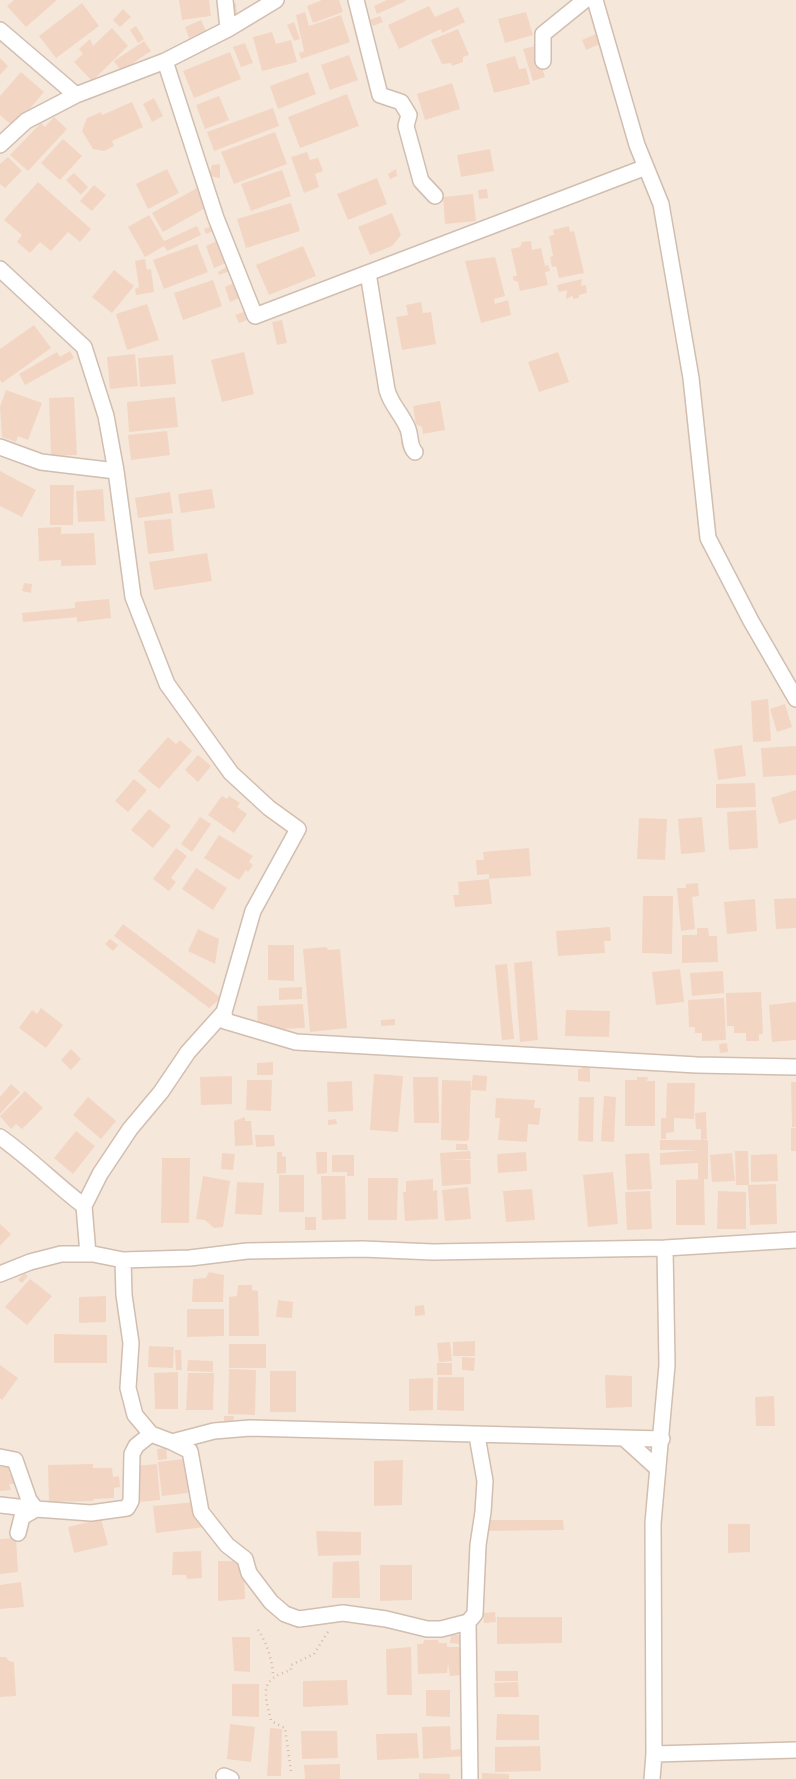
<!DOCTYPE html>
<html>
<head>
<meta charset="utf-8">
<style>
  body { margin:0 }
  canvas { display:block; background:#fdf6ec }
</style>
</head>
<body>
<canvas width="796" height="1779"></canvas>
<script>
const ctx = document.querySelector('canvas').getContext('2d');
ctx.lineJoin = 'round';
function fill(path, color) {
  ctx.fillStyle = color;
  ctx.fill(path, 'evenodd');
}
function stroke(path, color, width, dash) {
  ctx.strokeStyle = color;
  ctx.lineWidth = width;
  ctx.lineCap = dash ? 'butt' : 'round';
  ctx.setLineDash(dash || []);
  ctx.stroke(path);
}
const residential = new Path2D(`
  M0,0h796v1779h-796z`);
const building = new Path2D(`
  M14,0h43l-31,27 -19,-21z
  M179,0h30l2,16 -29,4z
  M322,0h17l4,12 -30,11 -6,-17z
  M387,0h18l1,1 -29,13 -3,-8z
  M82,3l17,23 -43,32 -17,-22z
  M229,3h7l1,13h-7z
  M429,6l6,11 23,-10 7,15 -23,11 -1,-4 -42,20 -11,-24z
  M123,9l8,8 -11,10 -7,-7z
  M305,12l4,14 32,-11 9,27 -49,17 -2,-6 5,-2 -8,-36z
  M526,12l7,23 -28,8 -7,-24z
  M380,16l3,6 -10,4 -3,-6z
  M201,20l5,11 -17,7 -4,-11z
  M294,22l6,17 -6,2 -7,-16z
  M136,26l8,13 -6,4 -8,-13z
  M112,28l16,18 -36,35 -18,-19 9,-8 -4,-5 11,-10 3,7z
  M458,29l11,26 -6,2v5l-11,4 -1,-3 -9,1 -11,-24z
  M272,32l4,12 15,-4 6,22 -35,9 -9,-34z
  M596,34l4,10 -14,6 -4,-10z
  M144,41l7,10 -30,20 -7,-10z
  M245,43l8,20 -12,4 -8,-20z
  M535,46l10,31 -12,4 -10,-32z
  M230,52l11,27 -47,19 -11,-27z
  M349,55l9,25 -28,10 -9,-25z
  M515,56l4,13 7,-1 4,16 -36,9 -8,-29z
  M0,58l8,8 -8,9z
  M21,72l23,20 -30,35 -14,-12v-19z
  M308,72l8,22 -38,15 -8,-23z
  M452,83l8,26 -35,11 -8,-26z
  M347,94l12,32 -59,22 -12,-31z
  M219,96l10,24 -24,9 -9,-24z
  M154,98l9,18 -11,6 -9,-18z
  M132,102l11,25 -31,14 2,5 -10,5 -11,-2 -11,-18 5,-13 14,-6 1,3z
  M273,108l6,18 -65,25 -7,-19z
  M54,117l13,12 -39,42 -18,-16 31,-32 4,4z
  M275,132l12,32 -53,20 -13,-32z
  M63,139l19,17 -22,24 -19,-17z
  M490,149l4,22 -33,6 -4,-22z
  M307,152l3,8 8,-2 5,13 -8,3 4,13 -15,6 -13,-36z
  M8,157l14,14 -17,17 -5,-4v-20z
  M220,164v14l-11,-2 3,-11z
  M167,169l12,24 -31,16 -12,-25z
  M396,169l1,7 -7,3 -2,-5z
  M282,170l9,26 -40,15 -10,-27z
  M74,173l14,14 -7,8 -15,-15z
  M377,178l10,26 -39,16 -11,-26z
  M38,182l53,47 -11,13 -12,-10 -17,19 -11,-9 -10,11 -13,-11 5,-7 -18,-15z
  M94,185l12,10 -14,16 -12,-10z
  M197,188l10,19 -44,25 -11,-19z
  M487,189l1,9 -9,1 -1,-9z
  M473,194l3,27 -31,3 -2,-27z
  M291,203l9,28 -54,17 -9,-29z
  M392,213l9,22 -9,11 -22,9 -12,-28z
  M149,215l15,26 33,-15 4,9 -34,16 -3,-5 -19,11 -17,-30z
  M214,225l2,5 -10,4 -2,-5z
  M569,226l1,6 4,-1 10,42 -25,5 -3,-12 -4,1 -2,-10 3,-1 -4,-20 5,-1 -1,-5z
  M217,241l9,22 -12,5 -8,-22z
  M531,241l1,9 9,-2 4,18 3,-1 2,6 -5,1 3,13 -28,6 -2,-9 -5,-2v-4h4l-6,-27 9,-2 2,-5z
  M197,244l11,28 -44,17 -11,-29z
  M303,246l13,30 -47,19 -13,-30z
  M495,257l10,39 -11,3 1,5 13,-4 3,15 -30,8 -16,-62z
  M145,259l2,11 4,-1 3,23 -18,3 -1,-6 4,-2 -4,-26z
  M228,266l2,5 -11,4 -1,-3z
  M114,270l20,16 -22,27 -20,-16z
  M582,279l-1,7 5,-1 1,8 -8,2v3l-6,1v-3l-7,3 1,-9 -8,2 -2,-7z
  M213,280l9,26 -39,14 -9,-27z
  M234,283l5,15 -9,4 -5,-15z
  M421,302l2,11 8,-1 5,32 -34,6 -6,-33 12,-2 -2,-10z
  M147,304l12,36 -32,10 -11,-36z
  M244,312l3,8 -8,3 -4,-8z
  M282,320l5,23 -10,2 -5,-23z
  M34,325l17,23 -49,35 -2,-3v-31z
  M70,351l4,7 -49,27 -6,-11 38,-22 3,5z
  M244,352l10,42 -32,8 -11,-42z
  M558,352l11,30 -30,10 -11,-30z
  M135,354l3,32 -28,3 -3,-32z
  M173,355l3,29 -36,3 -2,-29z
  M6,390l36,13 -14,37 -10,-4 -2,6 -14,-5 -2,-30z
  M74,397l3,58 -26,1 -2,-58z
  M175,397l3,30 -49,5 -2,-30z
  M440,401l5,29 -22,4 -1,-7 -6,-3 -3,-18z
  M167,431l3,24 -39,5 -3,-25z
  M0,471l36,19 -14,27 -22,-11z
  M50,485h24l-1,40h-23z
  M103,489l2,32 -27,1 -2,-31z
  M212,489l3,19 -34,5 -3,-19z
  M170,492l3,21 -35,5 -3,-20z
  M171,519l3,32 -26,3 -4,-33z
  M61,527v7l33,-1 2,32 -35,1v-6l-22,1 -1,-33z
  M207,553l5,28 -58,9 -5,-28z
  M24,583l8,1 -1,9 -9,-2z
  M109,599l2,19 -34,4v-5l-54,5 -1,-9 53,-5v-6z
  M768,699l3,42 -18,1 -2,-41z
  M785,704l7,23 -15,5 -7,-23z
  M168,737l8,7 4,-4 12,11 -33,38 -21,-18z
  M742,745l4,31 -28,4 -4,-31z
  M796,746v29l-33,2 -2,-29z
  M198,755l13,11 -13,16 -13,-12z
  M134,779l13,11 -19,22 -13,-11z
  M755,783l1,24 -40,1v-24z
  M796,790v29l-17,5 -8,-26z
  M222,796l5,3 2,-3 11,7 -3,4 10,7 -13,19 -26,-18z
  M149,809l22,17 -18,22 -22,-18z
  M756,810l2,38 -29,2 -2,-38z
  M200,817l11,7 -19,28 -11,-8z
  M702,817l3,35 -24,2 -3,-35z
  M639,818l28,1 -2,41 -28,-1z
  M219,835l34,21 -4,6 4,3 -5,7 -2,-2 -7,10 -35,-22z
  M176,848l11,8 -16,22 5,4 -7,9 -16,-12z
  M529,848l2,28 -42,3v-5l-12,1 -1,-15h8l-1,-8z
  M196,868l31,20 -14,22 -31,-21z
  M489,879l3,25 -37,3 -2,-12h6l-1,-13z
  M698,883l1,13 -7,1 3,32 -14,2 -4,-43h9v-4z
  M643,896h30l-1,58 -30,-1z
  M796,898v30l-20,1 -2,-30z
  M755,899l2,32 -30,3 -3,-32z
  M123,924l98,74 -12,10 -95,-72z
  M610,927l1,14h-7l1,12 -47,3 -2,-25z
  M697,928h11l1,8h8l1,26 -36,1v-28h15z
  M198,929l21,10 -4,25 -27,-13z
  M110,939l8,6 -5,6 -8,-7z
  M268,945h26v36l-26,-1z
  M326,947l3,3 11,-1 7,79 -37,4 -7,-83z
  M532,961l6,79 -18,2 -6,-79z
  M507,964l7,75 -12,1 -7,-75z
  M680,969l4,33 -28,3 -4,-33z
  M723,971l1,22 -32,3 -2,-23z
  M302,987v12l-23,1v-12z
  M761,992l2,42h-4v7h-13v-8h-12v-7h-7l-1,-33z
  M724,998l2,42 -24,1v-8h-7v-6h-6l-1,-27z
  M796,1002v38l-24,2 -3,-37z
  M303,1004l2,24 -47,2 -1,-24z
  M41,1008l22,17 -17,23 -27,-20 13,-18 5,4z
  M566,1010l44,1 -1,26 -44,-1z
  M395,1019v6l-14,1v-6z
  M727,1043l1,9 -8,1 -1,-9z
  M71,1049l10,10 -10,11 -10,-10z
  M273,1062v13h-16v-12z
  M582,1064h8v18l-12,-1v-12h4z
  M374,1074l29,2 -5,56 -28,-2z
  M473,1075l14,1 -1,15 -15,-1z
  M232,1076v28l-31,1 -1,-28z
  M413,1077h25l1,46h-25z
  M637,1077h11l-1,4h8v45h-30v-46h12z
  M247,1080h25l-1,31 -25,-1z
  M442,1080l29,1 -2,58 -2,2 -26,-1z
  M352,1081l1,30 -25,1 -1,-30z
  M791,1082h5v45h-4z
  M667,1083h28l-1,36 -20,-1v14l-8,1v6h-5v-21h5z
  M11,1084l9,8 -20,22v-17z
  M25,1091l18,17 -21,21 -6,-5 -5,5 -11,-13z
  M604,1096l12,1 -2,45 -13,-1z
  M88,1097l28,24 -15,18 -28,-24z
  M579,1097h15l-1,45 -15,-1z
  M496,1098l39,2 -1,8h7l-2,17 -11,-1 -1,18 -29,-2 2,-22h-5z
  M706,1112l1,27 -6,1v-11h-5l-1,-16z
  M245,1117v4h6l2,24 -18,1 -1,-25z
  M336,1119l1,5 -9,1v-5z
  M791,1128h5v23h-5z
  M76,1131l19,15 -22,28 -19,-16z
  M255,1135h19l1,11 -19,1z
  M660,1140h48v39h-10v-16l-38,2v-12l38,-3h-38z
  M456,1144h11l1,6h-12z
  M470,1151l1,8 -23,1h22l1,24 -29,2 -2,-33z
  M735,1151h13l1,34h-13z
  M277,1152h5v4l4,1v16l-9,1z
  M316,1152h11v21l-10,1z
  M526,1152l1,19 -29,2 -1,-19z
  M222,1153l13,1 -2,16 -12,-1z
  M649,1153l3,36 -25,1 -2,-36z
  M732,1153l3,28 -23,1 -2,-27z
  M777,1154l1,27 -27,1v-27z
  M332,1155h22v21h-7v-4h-15z
  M162,1158h28l-1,65h-28z
  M613,1172l5,52 -30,3 -5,-52z
  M279,1175h25v37h-25z
  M203,1176l27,5 -7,46 -9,1 -9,-8 -9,-1z
  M321,1176h24l1,43 -24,1z
  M368,1178h30l-1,42h-29z
  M433,1179v12l4,-1 1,29 -33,2 -2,-29h3v-11z
  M704,1179l1,46h-29v-45z
  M237,1182l27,1 -2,32 -27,-1z
  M776,1184l1,40 -27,1 -2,-40z
  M468,1187l3,32 -26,2 -3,-31z
  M532,1189l3,31 -29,2 -3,-31z
  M650,1191l2,38 -25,1 -2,-38z
  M718,1191l28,1v37h-29z
  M305,1217h11v13h-11z
  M0,1224l11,10 -11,12z
  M209,1272l15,3 -1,27h-31l1,-23 13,-1z
  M24,1273l4,3 -6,7 -4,-3z
  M30,1279l22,17 -25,29 -22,-18z
  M238,1285h14v5l6,1 1,45h-30v-39l8,-1z
  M106,1296v26l-27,1v-26z
  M278,1300l15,2 -1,16 -16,-1z
  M424,1305l1,10 -10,1v-10z
  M187,1309h37v27l-37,1z
  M54,1334l53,1v28h-53z
  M475,1341v15h-22v-14z
  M450,1342l2,19 -13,1 -2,-19z
  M229,1344h37v24h-37z
  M149,1346l25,1 -1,21 -25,-1z
  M175,1350h6l1,20h-6z
  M462,1357l13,1 -1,13 -12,-1z
  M188,1360l25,1v11l-26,-1z
  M437,1363h15v12h-15z
  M0,1365l18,13 -16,22 -2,-2z
  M229,1369l27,1 -1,45 -27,-1z
  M270,1371h26v41h-26z
  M178,1372v37h-23l-1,-36z
  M188,1373h26l-1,37h-27z
  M605,1375l27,1v31l-26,1z
  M438,1377h26v34l-27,-1z
  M433,1378v32l-24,1v-32z
  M774,1396l1,30h-19l-1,-29z
  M224,1416h10l-1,8h-9z
  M166,1448l1,11 -9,1 -1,-11z
  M184,1459l4,34 -26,3 -4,-34z
  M403,1460l-1,45 -28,1v-45z
  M93,1464v4h19l1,9 6,-1 1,11 -6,1v10l-20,1 -1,2 -44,1 -1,-37z
  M157,1464l3,36 -22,2 -3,-36z
  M9,1466v8l6,-1 2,11h-8l2,6 -11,1v-24z
  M195,1502l2,20 8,-1v6l-49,6 -3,-27z
  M101,1519l7,26 -34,8 -6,-26z
  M485,1520h78l1,10 -78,1z
  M728,1524h22v28l-22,1z
  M316,1531l45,1v23l-43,1z
  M16,1538l2,34 -18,2v-35z
  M201,1551l1,27 -15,1 -1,-4h-14l1,-23z
  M218,1561h26l1,38 -27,2z
  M359,1561l1,37h-28l1,-36z
  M380,1565h32v35l-32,1z
  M21,1582l3,25 -24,2v-24z
  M495,1612l1,10 -12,1 -1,-10z
  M497,1617h65v26l-65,1z
  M451,1635h12l-1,9 -12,-1z
  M232,1637h18v35l-16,-1z
  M424,1640h14l1,3h8v4h13l1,28 -11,1 -2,-13 -1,10 -29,1 -1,-30h6z
  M411,1647l1,48h-25l-1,-46z
  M0,1657h6l3,4 5,1 2,34 -16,1z
  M495,1671h23v10h-23z
  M347,1680l1,25 -45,2v-26z
  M518,1682l1,15h-24l-1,-14z
  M232,1684h27v33l-27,-1z
  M426,1690h24v27l-24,-1z
  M497,1714l42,1v25h-43z
  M230,1724l25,3 -4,35 -24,-3z
  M450,1726l1,24 11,-1 1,7 -40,3 -1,-32z
  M270,1728l12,1 -1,47h-14z
  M301,1731h36l1,27 -36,1z
  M417,1733l2,25 -42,2 -1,-26z
  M540,1746l1,25 -46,1v-25z
  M340,1764v15h-35l-1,-14z
  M419,1773l31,1v5h-31z
  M482,1773l27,1v5h-27z`);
const path = new Path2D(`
  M258,1630c8,10 15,33 15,45
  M291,1771l-6,-43 -14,-7c-7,-30 -12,-41 20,-51v-5l23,-11 15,-24`);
const minor = new Path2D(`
  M225,0l3,29
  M356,0l24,95 21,7 8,13 -3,11 15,55 14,15
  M595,0l42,145 24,59 30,174 17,160 43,83 45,78
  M0,30l76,65
  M165,61l51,157 39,98 391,-149
  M543,61v-27l42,-34
  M0,145l26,-24 50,-26 89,-34 63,-32 48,-29
  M0,269l84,78 22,69 10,55 17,126 34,87 64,89 38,35 29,21 -45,82 -29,101 1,9 71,21 401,23 99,2
  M368,273l19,117c4,15 15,24 21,39 3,8 1,17 7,23
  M0,447l41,15 75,9
  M0,1137c30,21 55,47 84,69
  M88,1254l-4,-48 16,-32 30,-45 31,-37 27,-40 36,-40
  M123,1260l1,35 7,48 -3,45 7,27 16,19 21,8 42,-11 36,-3 412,11
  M0,1274l30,-12 31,-8h32l30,6 67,-2 57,-7 116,-2 70,3 232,-4 131,-8
  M625,1439l33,30
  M172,1442l18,9 11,61 26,33 18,14 4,14 22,29 14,12 14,5 44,-6 43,6 41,10h14l27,-7 2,157
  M0,1457l15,3 14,40 7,9 55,4 36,-5 4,-7 1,-47 4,-8 15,-12
  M0,1505l36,4 -14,8 -4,16
  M468,1622l7,-8 3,-69 5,-33 2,-31 -8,-45
  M654,1754l142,-4
  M224,1776l7,3
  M652,1779l2,-25 -1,-231 14,-158 -2,-117`);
fill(residential, '#f5e8da');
fill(building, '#f3d5c3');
stroke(minor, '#d1beb0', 18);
stroke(path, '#d9b8a5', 2.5, [1, 4]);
stroke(minor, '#fff', 15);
</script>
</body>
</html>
